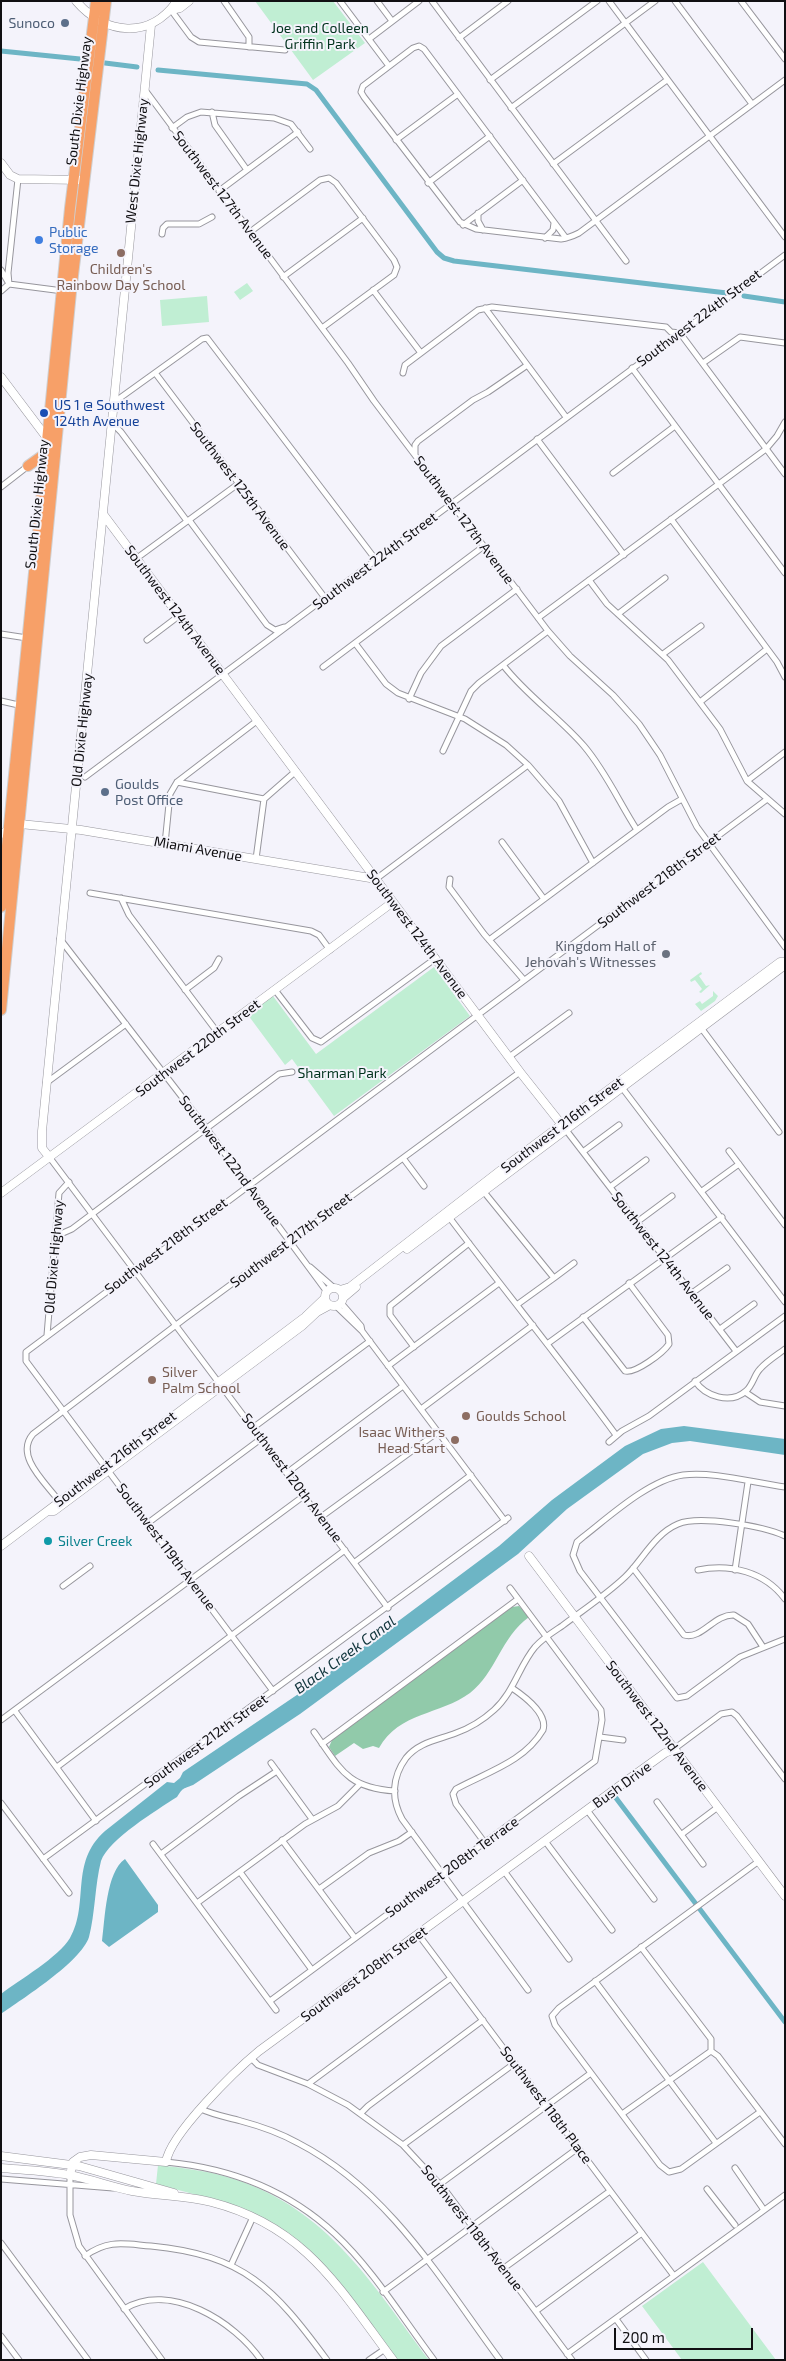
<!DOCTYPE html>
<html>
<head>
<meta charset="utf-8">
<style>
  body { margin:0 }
  #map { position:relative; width:786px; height:2361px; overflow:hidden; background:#f4f3fb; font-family:"Exo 2",sans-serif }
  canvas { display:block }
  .frame { position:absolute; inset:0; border:2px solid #100f12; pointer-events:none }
  .scale { position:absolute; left:614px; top:2328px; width:139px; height:22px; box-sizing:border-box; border:2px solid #100f12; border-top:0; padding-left:6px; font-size:15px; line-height:18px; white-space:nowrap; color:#100f12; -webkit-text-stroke:4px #f4f3fb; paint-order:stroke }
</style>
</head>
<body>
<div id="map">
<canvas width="786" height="2361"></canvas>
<div class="frame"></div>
<div class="scale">200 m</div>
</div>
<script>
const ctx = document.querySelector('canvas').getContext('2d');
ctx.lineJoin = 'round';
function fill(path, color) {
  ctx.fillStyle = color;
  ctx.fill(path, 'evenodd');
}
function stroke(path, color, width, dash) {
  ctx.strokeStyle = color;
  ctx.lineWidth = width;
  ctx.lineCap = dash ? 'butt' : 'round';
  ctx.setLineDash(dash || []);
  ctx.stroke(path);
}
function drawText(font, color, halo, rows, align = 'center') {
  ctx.font = font + ' "Exo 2",sans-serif';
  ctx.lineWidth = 4;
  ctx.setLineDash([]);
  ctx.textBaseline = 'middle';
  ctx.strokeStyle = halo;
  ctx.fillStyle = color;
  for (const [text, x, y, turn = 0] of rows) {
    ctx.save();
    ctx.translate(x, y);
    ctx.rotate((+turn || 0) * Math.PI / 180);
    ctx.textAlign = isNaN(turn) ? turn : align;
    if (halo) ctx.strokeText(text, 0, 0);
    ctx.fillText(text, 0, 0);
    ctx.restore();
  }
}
const green = new Path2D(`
  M255,1h78l32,42 -52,37z
  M247,283l6,8 -13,9 -6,-8z
  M207,296l2,26 -47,4 -2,-26z
  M434,967l36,49 -136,100 -42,-57 -7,6 -37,-50 25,-19 43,58z
  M701,972l1,2 -3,2 7,10 4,-1 -9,8 -2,-1 3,-3 -7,-9 -4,2 -1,-2z
  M713,991l5,5 -3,5 -14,10 -6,-7 5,-3 2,3 11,-8z
  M158,2165c26,3 51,6 76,14 95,31 138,105 195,181h-32l-65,-86 -25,-25 -84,-47 -67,-18z
  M703,2262l73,98h-94l-40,-54z`);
const forest = new Path2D(`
  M519,1606l10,11c-28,20 -33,56 -59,76 -30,22 -71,19 -91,55l-6,-2 -10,3 -9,-6 -19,13 -6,-9 3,-7 163,-122 17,-11z`);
const water = new Path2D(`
  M684,1426l101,13v16l-95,-14 -18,2 -29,11 -76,55 -49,45 -218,160 -107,71c-12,5 -9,2 -16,12 -20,13 -68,42 -76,64 -6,23 -6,54 -12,76 -8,25 -67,62 -88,77v-20c18,-14 58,-37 69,-56 20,-35 -1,-75 35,-107l62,-49 7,1 6,-5 3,-6 139,-94 177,-132 53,-46 73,-54 36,-17z
  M125,1859l33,46v7l-49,35 -7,-6c3,-22 4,-69 23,-82z`);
const canal = new Path2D(`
  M1,51l79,8
  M105,63l32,4
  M158,70l149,14 9,6 121,162 7,6 10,3 273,32
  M744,296l41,6
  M616,1798l169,224`);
const street = new Path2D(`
  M224,1l25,36v10
  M340,1l49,65
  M377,1l15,20
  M432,1l194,260
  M609,1l176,236
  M675,1l77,103
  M741,1l44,58
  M171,10l20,27 8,5 86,8
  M459,38l49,-37
  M369,39l50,-38
  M490,80l107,-79
  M145,90l203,273 26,38 174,230 22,25 43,39 26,29 21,31 37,72 88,120
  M511,108l144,-107
  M212,112l3,13 32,45
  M172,128l15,-11 14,-5 73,6 17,6 19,25
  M396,140l62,-46
  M553,164l114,-84
  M428,183l62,-47
  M219,191l79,-59
  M478,213v8l5,9
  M463,225l60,-45
  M250,232l70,-52 9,-2 7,5 58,77 3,7 -3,8 -72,53
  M162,234l1,-6 4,-4h32l13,-7
  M545,238l8,-8 1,-7
  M566,238l-142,-189 -5,-3 -6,2 -50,38 -2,6 3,5 96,125 16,7 85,10c7,-1 12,-3 18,-6l206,-153
  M1,270l7,12
  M283,277l80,-59
  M9,284l-1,-11 10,-94
  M9,284l54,7
  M373,290l48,63
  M1,291l8,-7
  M485,308l81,109
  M703,363l37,-26 45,6
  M632,368l153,205
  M403,373l2,-8 73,-55 14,-3 174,20 5,5 9,1 105,141
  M156,374l169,224
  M113,403l89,-64 5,-1 169,222
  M112,423l9,9 66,89
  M537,439l87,116
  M415,454v-9l3,-4 55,-41 15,-8 38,-26
  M613,473l62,-47
  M1,487l27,-21
  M671,519l106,143 8,15
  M189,520l78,105 8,5 9,-3
  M137,558l101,-74
  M589,580l18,24 61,56 52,69 27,52 38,33
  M618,614l47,-36
  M538,618l228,-169 11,-13 8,-14
  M1,634l26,4
  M147,640l33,-25
  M355,643l31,41 12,9 67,26 41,26 22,20 31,36 34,62
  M663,654l38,-28
  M503,665c24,31 56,52 81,81 22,26 35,56 53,84
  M323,667l161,-121
  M409,699l12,-26 20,-27 76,-57
  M1,701l22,5
  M700,702l67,-53
  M443,751l28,-60 8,-8 69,-52
  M85,777l700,-522
  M747,781l38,-29
  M177,782l87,17
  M502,842l42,57
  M165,844l5,-50 7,-12 81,-62
  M256,859l8,-60 32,-28
  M376,879l152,-114
  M450,879l-1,8 35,47 40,46
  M90,893l221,38 8,4 11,15
  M121,898l8,17 89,118
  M60,939l146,189 121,164
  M489,940l179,-133 14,-8
  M185,990l29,-22 5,-9
  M275,990l37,48 9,4 115,-84
  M702,1029l77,103
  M509,1057l60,-44
  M46,1083l80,-59
  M620,1085l165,217
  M566,1130l170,221
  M584,1151l35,-26
  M729,1151l56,74
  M50,1158l338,450
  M403,1158l21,28
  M610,1187l36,-27
  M702,1191l37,-27
  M484,1192l70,86 -36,26
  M449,1217c55,73 113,144 167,218
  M637,1222l35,-26
  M56,1236l16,-7 207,-155 13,-2
  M310,1267l24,21
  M554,1278l20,-15
  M692,1293l35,-25
  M341,1303l20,23 1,5 143,190
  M336,1306l26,25
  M583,1317l42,54c10,3 38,-18 44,-27l-1,-9 -39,-52
  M720,1329l34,-25
  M47,1335l12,-142 10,-11
  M547,1344l175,-127
  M414,1347l-24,-32v-9l79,-63
  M388,1366l111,-83
  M695,1381c10,15 35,24 51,10 7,-6 8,-16 14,-22 7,-8 17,-14 25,-20
  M745,1392l15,10 25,4
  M421,1409l112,-84
  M254,1427l116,-86
  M609,1442l13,-11 27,-15 136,-100
  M288,1472l115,-86
  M785,1487c-31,-4 -72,-16 -102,-12 -34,5 -73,41 -100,62l-6,5 -4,13 7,16 97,127 10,-2 53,-39 45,-18
  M59,1501c-13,-18 -45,-45 -26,-67l151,-115 336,-247
  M321,1517l117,-85
  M148,1523l114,-85
  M355,1562l116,-87
  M633,1568l51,67c18,5 30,-21 50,-20l14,9 15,23
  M698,1570c32,-7 67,2 87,29
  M735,1570l13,-88
  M63,1586l27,-20
  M273,1691l-247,-330v-9l740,-552
  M15,1711l81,110
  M1,1720l304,-225
  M314,1732c26,36 32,56 81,59
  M600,1737l23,3
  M322,1744l196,-145
  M674,1749l47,-35 11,-2 5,4 48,63
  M271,1763l41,56
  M57,1767l288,-217
  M657,1802l46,62
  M1,1803l68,90
  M587,1810l67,89
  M682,1834l36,-27
  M282,1840l73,98
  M545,1841l67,89
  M485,1843l-29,-39 -3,-10 3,-5c31,-17 68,-27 87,-59 5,-16 -19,-34 -31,-42
  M153,1844l123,166
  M161,1854l78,-58 38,-25
  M43,1859l465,-341
  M759,1861l-200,147 -7,8 3,9 105,140 9,7 12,-3 79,-57
  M504,1871l65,88
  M240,1872l72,98
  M319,1889l50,-36 30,-12 13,-9
  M197,1903l108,-79 33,-18 21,-21
  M418,1934l256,342
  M641,1947l70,92v12
  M595,1981l121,162
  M528,1990l-126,-171c-11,-20 -10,-42 4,-61 13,-16 32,-18 50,-25 14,-5 27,-13 38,-23 20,-18 25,-44 41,-63 8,-9 18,-15 27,-21 21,-16 44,-31 63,-49 17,-16 29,-43 53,-53 21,-9 85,2 107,12
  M270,2001l325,-240 7,-41 -1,-10 -91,-122
  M711,2051l7,5 67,88
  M251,2058l7,7 50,19 40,21 55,40 42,45 127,170
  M308,2084l143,-106
  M201,2109c13,6 26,8 40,12 19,5 39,12 57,22 91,47 143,137 202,217
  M361,2113l7,-7 115,-86
  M622,2114l89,-63
  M403,2145l112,-82
  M166,2162c63,6 122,28 169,72 37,34 68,85 99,126
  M735,2168l29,42
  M70,2175v40l9,31 83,114
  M1,2179l112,9
  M440,2184l151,-111
  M707,2189l28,36
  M1,2243l87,117
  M85,2256c24,-17 39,-12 66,-10 93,9 123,42 176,114
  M231,2265l22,-48
  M504,2268l106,-77
  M383,2292l195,-144
  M124,2309c46,-28 111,13 137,51
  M536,2311l106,-78
  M616,2319l30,41
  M1,2336l18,24
  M567,2354l218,-159
  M369,2360l16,-11`);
const secondary = new Path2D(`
  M76,1c29,34 74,39 101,0
  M171,10l9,-2 9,-7
  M1,163l9,12 8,4 65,1
  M1,377l46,61
  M103,514l417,558 46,58
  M1,834l19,-10 61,6 295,49
  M50,1158l-8,-10v-17l109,-1106
  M1,1193l392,-291
  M407,1249l378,-284
  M325 1297a9 9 0 1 1 18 0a9 9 0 1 1-18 0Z
  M340,1290l10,-3 160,-124 270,-201h5
  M343,1298l13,-11
  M49,1511h5l248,-185 15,-14 13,-7
  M1,1546l304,-229 20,-19
  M529,1556l256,340
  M1,2156l78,10 95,27
  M1,2168c23,2 46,3 68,7 22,4 42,12 63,16 27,5 53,4 79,11 94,24 128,86 182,158
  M70,2175l3,-13 7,-5 11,-2 75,7c4,-28 70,-92 93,-111l374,-275 32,-23 9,-4`);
const highway = new Path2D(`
  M28,466l21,-15
  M1,907l69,-699 26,-207
  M1,1010l70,-718 35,-291`);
const markers = [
  [65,23,5,"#5c6f8a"],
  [39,240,5,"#3f7fe0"],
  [121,253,5,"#8d6e63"],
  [44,413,5,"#1a4fb4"],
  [105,792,5,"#5c6f8a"],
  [666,954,5,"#6b7280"],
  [152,1380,5,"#8d6e63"],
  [466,1416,5,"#8d6e63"],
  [455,1440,5,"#8d6e63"],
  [48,1541,5,"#0f9aa8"]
];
const serviceNames = [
  ["Sunoco",55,23],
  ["Goulds",115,784,"left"],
  ["Post Office",115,800,"left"]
];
const parkNames = [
  ["Joe and Colleen",320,28],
  ["Griffin Park",320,44],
  ["Sharman Park",342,1073]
];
const streetNames = [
  ["South Dixie Highway",79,101,-83],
  ["West Dixie Highway",137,161,-84],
  ["Southwest 127th Avenue",223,195,53],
  ["Southwest 224th Street",699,318,-37],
  ["Southwest 125th Avenue",240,486,53],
  ["South Dixie Highway",37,504,-84],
  ["Southwest 127th Avenue",464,520,53],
  ["Southwest 224th Street",375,561,-37],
  ["Southwest 124th Avenue",175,610,53],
  ["Old Dixie Highway",82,730,-84],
  ["Miami Avenue",198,849,10],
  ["Southwest 218th Street",659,880,-37],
  ["Southwest 124th Avenue",417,934,53],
  ["Southwest 220th Street",198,1048,-37],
  ["Southwest 216th Street",562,1125,-37],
  ["Southwest 122nd Avenue",230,1161,53],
  ["Southwest 217th Street",291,1240,-37],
  ["Southwest 218th Street",166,1246,-37],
  ["Southwest 124th Avenue",663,1256,52],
  ["Old Dixie Highway",54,1257,-85],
  ["Southwest 216th Street",115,1459,-37],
  ["Southwest 120th Avenue",292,1478,53],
  ["Southwest 119th Avenue",166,1547,53],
  ["Southwest 122nd Avenue",657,1726,53],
  ["Southwest 212th Street",206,1741,-36],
  ["Bush Drive",622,1785,-36],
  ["Southwest 208th Terrace",452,1867,-36],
  ["Southwest 208th Street",364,1974,-36],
  ["Southwest 118th Place",546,2105,53],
  ["Southwest 118th Avenue",472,2228,52]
];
const shopNames = [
  ["Public",49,232],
  ["Storage",49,248]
];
const educationNames = [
  ["Children's",121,269,"center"],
  ["Rainbow Day School",121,285,"center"],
  ["Silver",162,1372],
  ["Palm School",162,1388],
  ["Goulds School",476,1416],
  ["Isaac Withers",445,1432,"right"],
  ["Head Start",445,1448,"right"]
];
const transitNames = [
  ["US 1 @ Southwest",54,405],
  ["124th Avenue",54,421]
];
const worshipNames = [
  ["Kingdom Hall of",656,946],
  ["Jehovah's Witnesses",656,962]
];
const cultureNames = [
  ["Silver Creek",58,1541]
];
const waterNames = [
  ["Black Creek Canal",345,1655,-36]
];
fill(green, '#c0eed3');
fill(forest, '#91caaa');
fill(water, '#6db5c5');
stroke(canal, '#6db5c5', 5);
stroke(street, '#97969d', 7);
stroke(secondary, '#97969d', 9);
stroke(highway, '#cfcfd0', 12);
stroke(street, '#fff', 5);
stroke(secondary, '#fff', 8);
stroke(highway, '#f7a068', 10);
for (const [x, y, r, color] of markers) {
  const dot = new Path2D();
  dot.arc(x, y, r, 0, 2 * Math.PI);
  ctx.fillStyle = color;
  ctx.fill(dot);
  stroke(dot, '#f4f3fb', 2);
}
drawText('14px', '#4e5e75', '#f4f3fb', serviceNames, 'right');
drawText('14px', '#02331e', '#f4f3fb', parkNames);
drawText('14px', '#100f12', '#f4f3fb', streetNames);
drawText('14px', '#366cbe', '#f4f3fb', shopNames, 'left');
drawText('14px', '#785e54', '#f4f3fb', educationNames, 'left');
drawText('14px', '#164399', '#f4f3fb', transitNames, 'left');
drawText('14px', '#5b616d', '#f4f3fb', worshipNames, 'right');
drawText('14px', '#0d838f', '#f4f3fb', cultureNames, 'left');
drawText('italic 15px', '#10343b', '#f4f3fb', waterNames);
</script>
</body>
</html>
